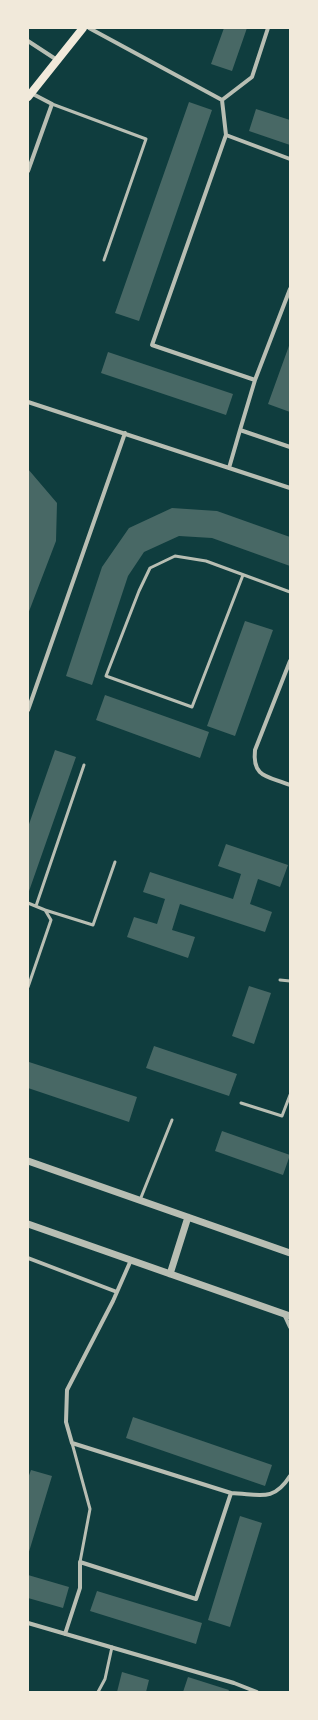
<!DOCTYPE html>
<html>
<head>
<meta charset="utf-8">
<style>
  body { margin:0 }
  #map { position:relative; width:318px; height:1720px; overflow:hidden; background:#0f3d3e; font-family:"DM Sans",sans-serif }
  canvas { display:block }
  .frame { position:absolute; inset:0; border:29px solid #f1e9da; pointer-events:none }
</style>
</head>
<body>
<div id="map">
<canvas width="318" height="1720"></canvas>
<div class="frame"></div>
</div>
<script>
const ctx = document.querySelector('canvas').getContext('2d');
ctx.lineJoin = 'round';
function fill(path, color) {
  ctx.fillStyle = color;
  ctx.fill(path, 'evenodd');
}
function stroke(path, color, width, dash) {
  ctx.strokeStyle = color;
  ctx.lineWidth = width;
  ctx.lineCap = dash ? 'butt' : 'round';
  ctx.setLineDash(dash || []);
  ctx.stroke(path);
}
const building = new Path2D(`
  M224,28h23l-15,43 -21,-7z
  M189,102l23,8 -73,211 -24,-8z
  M256,109l34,11v25l-41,-14z
  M290,343v69l-22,-8z
  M108,352l125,42 -7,21 -125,-42z
  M28,469l29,34 -1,38 -28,73z
  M172,508l45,3 73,26v29l-78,-28 -33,-2 -35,16 -16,24 -36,109 -26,-9 36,-109 27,-39z
  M245,621l28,9 -38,106 -28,-10z
  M105,695l104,37 -9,26 -104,-38z
  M55,750l21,7 -48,137v-67z
  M226,844l62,21 -8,22 -22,-8 -8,25 22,8 -7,20 -85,-28 -8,26 23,7 -7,21 -61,-21 7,-20 23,7 8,-25 -22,-7 7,-20 83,27 8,-25 -23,-8z
  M249,986l22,7 -17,51 -22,-8z
  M154,1046l83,28 -8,22 -83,-28z
  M29,1062l108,35 -8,25 -101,-34z
  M222,1131l68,24 -7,20 -68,-24z
  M133,1417l139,48 -7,21 -139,-48z
  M31,1470l21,6 -24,79v-77z
  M240,1516l22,7 -32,104 -22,-7z
  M28,1575l41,12 -6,21 -35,-10z
  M97,1591l105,32 -6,21 -106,-33z
  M122,1672l27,8 -3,12h-29z
  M188,1677l41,13 -1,2h-45z`);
const service = new Path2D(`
  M52,104l94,35 -42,121
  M243,575l-51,132 -86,-31 33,-85 11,-23 25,-12 31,5 84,31
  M28,903l17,7 6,10 -23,67
  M36,906l48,-141
  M45,910l48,15 22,-63
  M280,980l10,1
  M241,1103l41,13 8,-21
  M140,1200l32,-80
  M72,1443l18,66 -10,53
  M98,1692l7,-13 7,-32`);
const minor = new Path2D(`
  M89,28l133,72
  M28,41l29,19
  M222,100l4,35 -74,210 103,35 35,-91
  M222,100l30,-23 16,-49
  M226,135l64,24
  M28,171l24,-67 -21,-11
  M28,402l262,86
  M240,430l15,-50
  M229,468l11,-38 50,17
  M290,661l-35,89c-3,28 13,26 35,35
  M28,710l97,-277
  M28,1258l89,34
  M284,1314l6,13
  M231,1493c28,1 42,10 59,-17
  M28,1623l206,60 23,9
  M65,1634l15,-46v-26l116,37 35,-106 -159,-50 -6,-21 1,-32 46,-89 18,-41`);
const tertiary = new Path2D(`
  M28,1161l262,92
  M28,1224l262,92
  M170,1274l18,-57`);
const secondary = new Path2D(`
  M28,97l55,-69`);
fill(building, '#486865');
stroke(service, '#b8beb3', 3);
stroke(minor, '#b8beb3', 4);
stroke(tertiary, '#b8beb3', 7);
stroke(secondary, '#f1e9da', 8);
</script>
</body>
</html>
